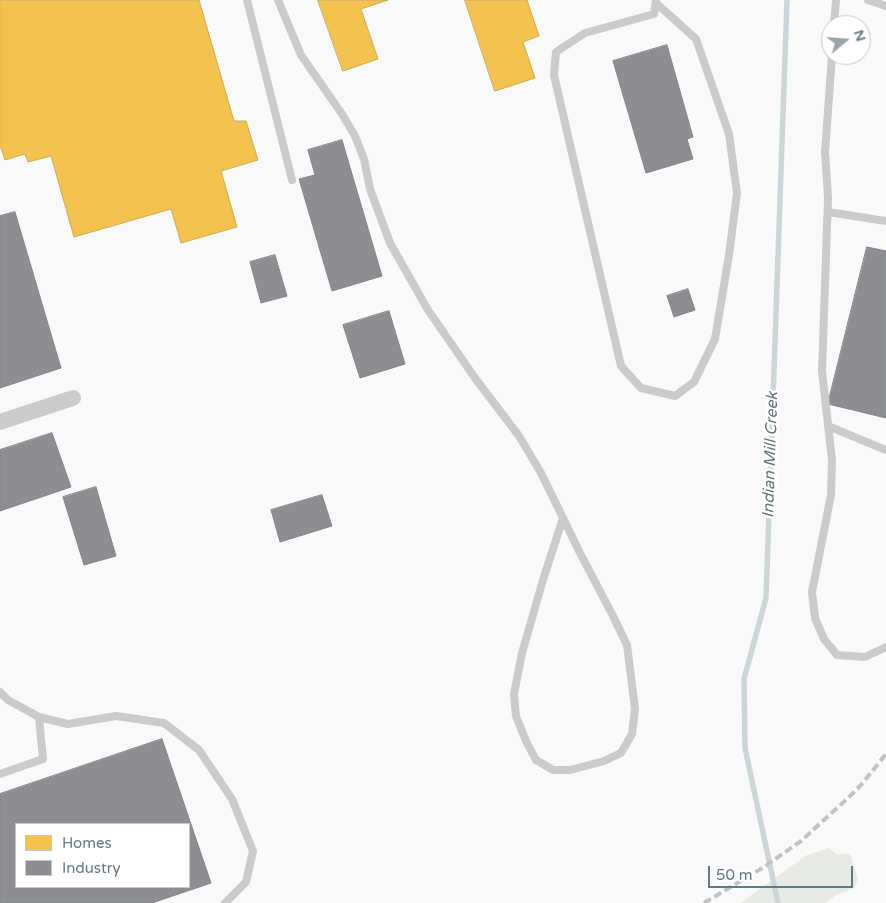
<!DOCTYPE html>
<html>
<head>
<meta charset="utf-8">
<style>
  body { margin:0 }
  #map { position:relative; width:886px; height:903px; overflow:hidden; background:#f9f9f9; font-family:"Varela Round",sans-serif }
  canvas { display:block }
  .legend { position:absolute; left:15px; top:823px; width:175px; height:65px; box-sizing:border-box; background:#fff; border:1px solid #c2c9cd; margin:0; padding:6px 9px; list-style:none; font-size:15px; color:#667881 }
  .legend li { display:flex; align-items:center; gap:10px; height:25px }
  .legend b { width:25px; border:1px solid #c2c9cd }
  .north { position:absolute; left:821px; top:15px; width:50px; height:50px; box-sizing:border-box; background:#fff; border:1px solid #c2c9cd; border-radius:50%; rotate:72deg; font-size:14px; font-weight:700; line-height:20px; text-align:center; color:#667881 }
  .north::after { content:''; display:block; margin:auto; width:18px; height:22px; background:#99a5ab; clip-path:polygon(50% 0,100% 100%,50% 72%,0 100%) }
  .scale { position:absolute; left:708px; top:866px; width:145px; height:22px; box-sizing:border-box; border:2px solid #667881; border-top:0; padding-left:6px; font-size:15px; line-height:18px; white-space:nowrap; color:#667881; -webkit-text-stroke:4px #fff; paint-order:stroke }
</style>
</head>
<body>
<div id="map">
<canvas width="886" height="903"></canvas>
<ul class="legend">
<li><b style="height:14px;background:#f2c14e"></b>Homes</li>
<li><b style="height:14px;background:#8d8d92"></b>Industry</li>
</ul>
<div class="north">N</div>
<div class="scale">50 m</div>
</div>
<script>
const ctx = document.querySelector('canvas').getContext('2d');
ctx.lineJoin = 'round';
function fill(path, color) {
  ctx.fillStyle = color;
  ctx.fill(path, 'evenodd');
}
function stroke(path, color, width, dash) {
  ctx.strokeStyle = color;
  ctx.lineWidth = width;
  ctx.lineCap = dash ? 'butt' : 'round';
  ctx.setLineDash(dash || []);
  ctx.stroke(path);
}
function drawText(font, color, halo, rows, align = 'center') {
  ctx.font = font + ' "Varela Round",sans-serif';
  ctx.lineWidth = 5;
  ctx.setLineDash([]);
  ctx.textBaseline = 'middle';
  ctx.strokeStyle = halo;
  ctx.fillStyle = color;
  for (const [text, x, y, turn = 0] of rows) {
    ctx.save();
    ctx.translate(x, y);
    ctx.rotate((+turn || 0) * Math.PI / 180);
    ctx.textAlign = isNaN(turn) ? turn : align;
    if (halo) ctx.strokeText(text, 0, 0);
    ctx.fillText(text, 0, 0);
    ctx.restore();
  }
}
const green = new Path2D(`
  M829,848l7,6h14l8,26 -4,8 -18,7 -11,8h-85l67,-48z`);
const homes = new Path2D(`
  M0,0h199l35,121h12l12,39 -37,11 16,56 -56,16 -10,-34 -97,28 -23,-81 -23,6 -3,-8 -20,6 -4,-12h-1z
  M318,0h70l-27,9 17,50 -35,12z
  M465,0h62l12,36 -16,6 12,36 -40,13z`);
const industry = new Path2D(`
  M667,45l26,92 -6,2 6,20 -47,14 -33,-112z
  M342,140l40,136 -50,15 -33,-112 16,-4 -7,-25z
  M15,212l46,156 -61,20v-172z
  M867,247l19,4v167l-58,-14z
  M275,255l12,41 -26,7 -11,-41z
  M688,289l7,21 -21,7 -7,-21z
  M389,311l16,53 -45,14 -17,-53z
  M52,433l19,54 -71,24v-61z
  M96,487l20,69 -32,9 -21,-68z
  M322,495l10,31 -52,16 -9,-32z
  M162,739l49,144 -59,20h-152v-109zM16,824h173v63h-173z`);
const stream = new Path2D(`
  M778,903l-33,-155 -1,-69 22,-81 21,-598`);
const service = new Path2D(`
  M247,0l45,180
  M278,0l23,55 41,59 13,22 9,23 6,30 20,54 38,67 47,68 44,58 22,37 22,45 17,35 33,63 14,29 8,64 -3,25 -11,19 -17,8 -34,9h-17l-17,-10 -10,-19 -10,-25 -2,-22 8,-41 21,-73 20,-62
  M868,0l18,6
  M656,3l40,36 33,95 8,59 -8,62 -14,84 -21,43 -19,14 -34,-8 -20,-22 -67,-291 2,-23 29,-19 69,-19 2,-14
  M834,25l2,-25
  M832,55l-7,97 3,46 -6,173 10,89 -1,35 -19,97 3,26 9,21 13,16 28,2 21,-10
  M828,212l58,9
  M828,426l58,24
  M0,692l8,8 31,17 4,42 -43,15
  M39,717l29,7 48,-8 48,7 35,27 33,49 21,52 -7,31 -21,21`);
const minor = new Path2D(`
  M0,422l73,-24`);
const rail = new Path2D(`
  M704,903l60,-36 37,-26 47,-43 13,-13 25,-31`);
const waterNames = [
  ["Indian Mill Creek",771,455,-88]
];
fill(green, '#e8eae6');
fill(homes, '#f2c14e');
stroke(homes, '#c8ab5d', 1);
fill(industry, '#8d8d92');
stroke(industry, '#81878d', 1);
stroke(stream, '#ccd5d7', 5.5);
stroke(service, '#cacbcc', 8);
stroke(minor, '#cacbcc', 16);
stroke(rail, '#c0c2c3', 4, [8, 4]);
drawText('italic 16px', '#61767b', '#fff', waterNames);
</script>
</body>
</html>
